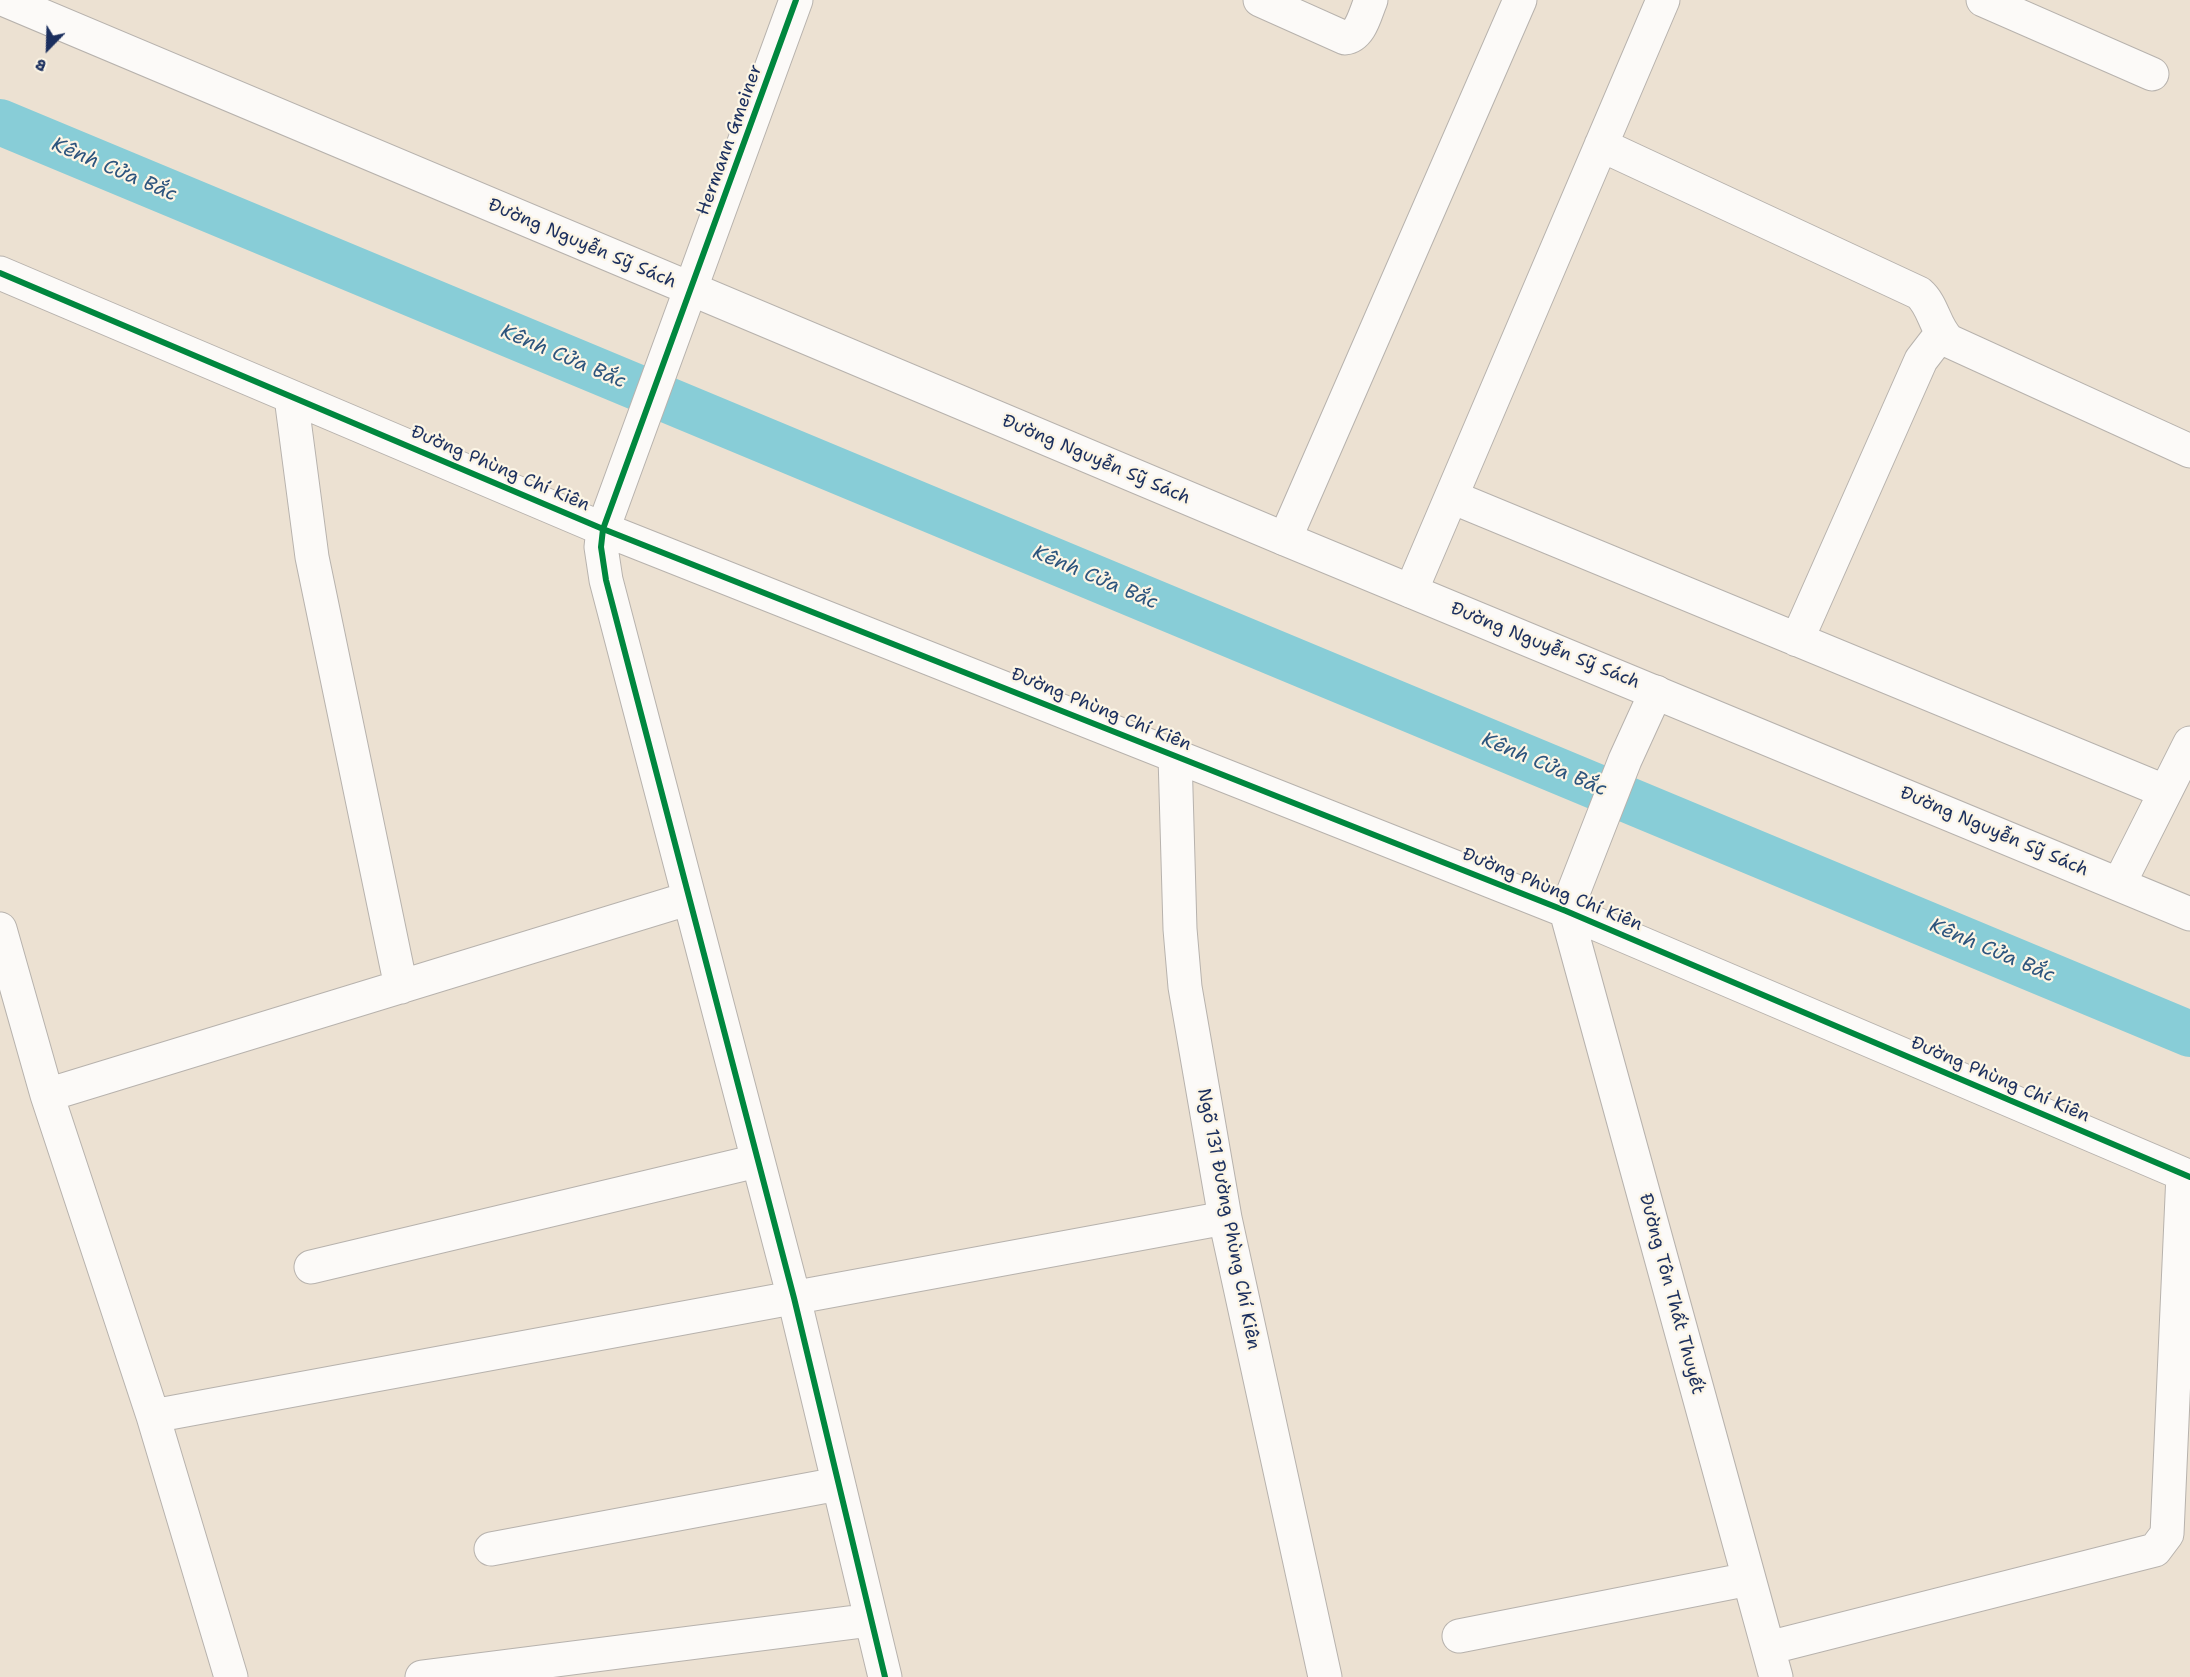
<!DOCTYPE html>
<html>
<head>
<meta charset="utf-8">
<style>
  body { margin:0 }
  #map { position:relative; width:2190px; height:1677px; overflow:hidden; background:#ece1d2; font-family:"Shantell Sans",sans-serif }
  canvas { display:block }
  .north { position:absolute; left:18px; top:18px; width:60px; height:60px; -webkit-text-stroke:4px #fcf5e5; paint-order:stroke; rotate:203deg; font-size:16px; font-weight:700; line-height:24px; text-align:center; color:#1b2f5e }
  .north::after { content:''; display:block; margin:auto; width:21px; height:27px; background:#1b2f5e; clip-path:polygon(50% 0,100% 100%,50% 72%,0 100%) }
</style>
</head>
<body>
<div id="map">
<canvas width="2190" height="1677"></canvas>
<div class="north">B</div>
</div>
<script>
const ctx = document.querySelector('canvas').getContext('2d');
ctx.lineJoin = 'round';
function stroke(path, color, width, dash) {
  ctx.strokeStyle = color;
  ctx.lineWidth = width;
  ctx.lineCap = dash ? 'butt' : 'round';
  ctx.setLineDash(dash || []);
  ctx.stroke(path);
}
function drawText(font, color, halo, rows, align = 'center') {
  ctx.font = font + ' "Shantell Sans",sans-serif';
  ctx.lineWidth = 4.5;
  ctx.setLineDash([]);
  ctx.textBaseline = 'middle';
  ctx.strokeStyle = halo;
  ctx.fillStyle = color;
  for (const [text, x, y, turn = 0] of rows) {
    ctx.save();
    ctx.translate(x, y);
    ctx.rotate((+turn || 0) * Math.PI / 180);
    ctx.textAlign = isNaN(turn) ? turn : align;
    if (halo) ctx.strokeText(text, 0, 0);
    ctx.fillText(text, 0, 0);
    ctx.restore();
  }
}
const canal = new Path2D(`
  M0,122l2190,912`);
const minor = new Path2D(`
  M796,0l-193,529 -2,18 5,33 188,718 91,379
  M1260,0l85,38c16,-2 20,-24 26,-38
  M1983,0l169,74
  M1601,145l318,148c15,13 15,34 30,48l241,110
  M0,273l603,256 963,382 624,266
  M291,397l21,160 89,430
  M1452,497l712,294
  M1285,539l235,-539
  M1411,591l252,-591
  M1797,640l124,-280 20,-26
  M1656,692l-31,68 -59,151 210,766
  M1175,756l5,173 5,58 40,231 100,459
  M2119,884l71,-141
  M0,929l47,166 106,321 78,261
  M47,1095l640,-196
  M311,1267l446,-106
  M153,1416l1072,-198
  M491,1549l347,-65
  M1459,1636l290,-57
  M1768,1648l387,-98 12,-16 16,-360
  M422,1677l449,-57`);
const major = new Path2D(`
  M5,0l1280,539 905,375`);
const cycleway = new Path2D(`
  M796,0l-193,529 -2,18 5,33 188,718 91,379
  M0,273l603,256 963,382 624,266`);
const streetNames = [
  ["Hermann Gmeiner",730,140,-70],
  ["Đường Nguyễn Sỹ Sách",582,244,23],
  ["Đường Nguyễn Sỹ Sách",1096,460,23],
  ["Đường Phùng Chí Kiên",500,469,23],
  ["Đường Nguyễn Sỹ Sách",1545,646,22],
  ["Đường Phùng Chí Kiên",1101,710,22],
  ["Đường Nguyễn Sỹ Sách",1994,832,23],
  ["Đường Phùng Chí Kiên",1552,890,22],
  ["Đường Phùng Chí Kiên",2000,1080,23],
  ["Ngõ 131 Đường Phùng Chí Kiên",1228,1219,79],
  ["Đường Tôn Thất Thuyết",1671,1294,75]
];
const waterNames = [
  ["Kênh Cửa Bắc",114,170,23],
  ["Kênh Cửa Bắc",563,357,23],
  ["Kênh Cửa Bắc",1095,578,23],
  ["Kênh Cửa Bắc",1544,765,23],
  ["Kênh Cửa Bắc",1992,951,23]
];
stroke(canal, '#88cdd7', 46);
stroke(minor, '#b7b2ad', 35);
stroke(major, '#b7b2ad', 35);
stroke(minor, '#fcfaf8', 33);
stroke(major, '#fcfaf8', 33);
stroke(cycleway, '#00873e', 6);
drawText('18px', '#1b2f5e', '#fcf5e5', streetNames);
drawText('italic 20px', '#2c547d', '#fcf5e5', waterNames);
</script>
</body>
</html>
